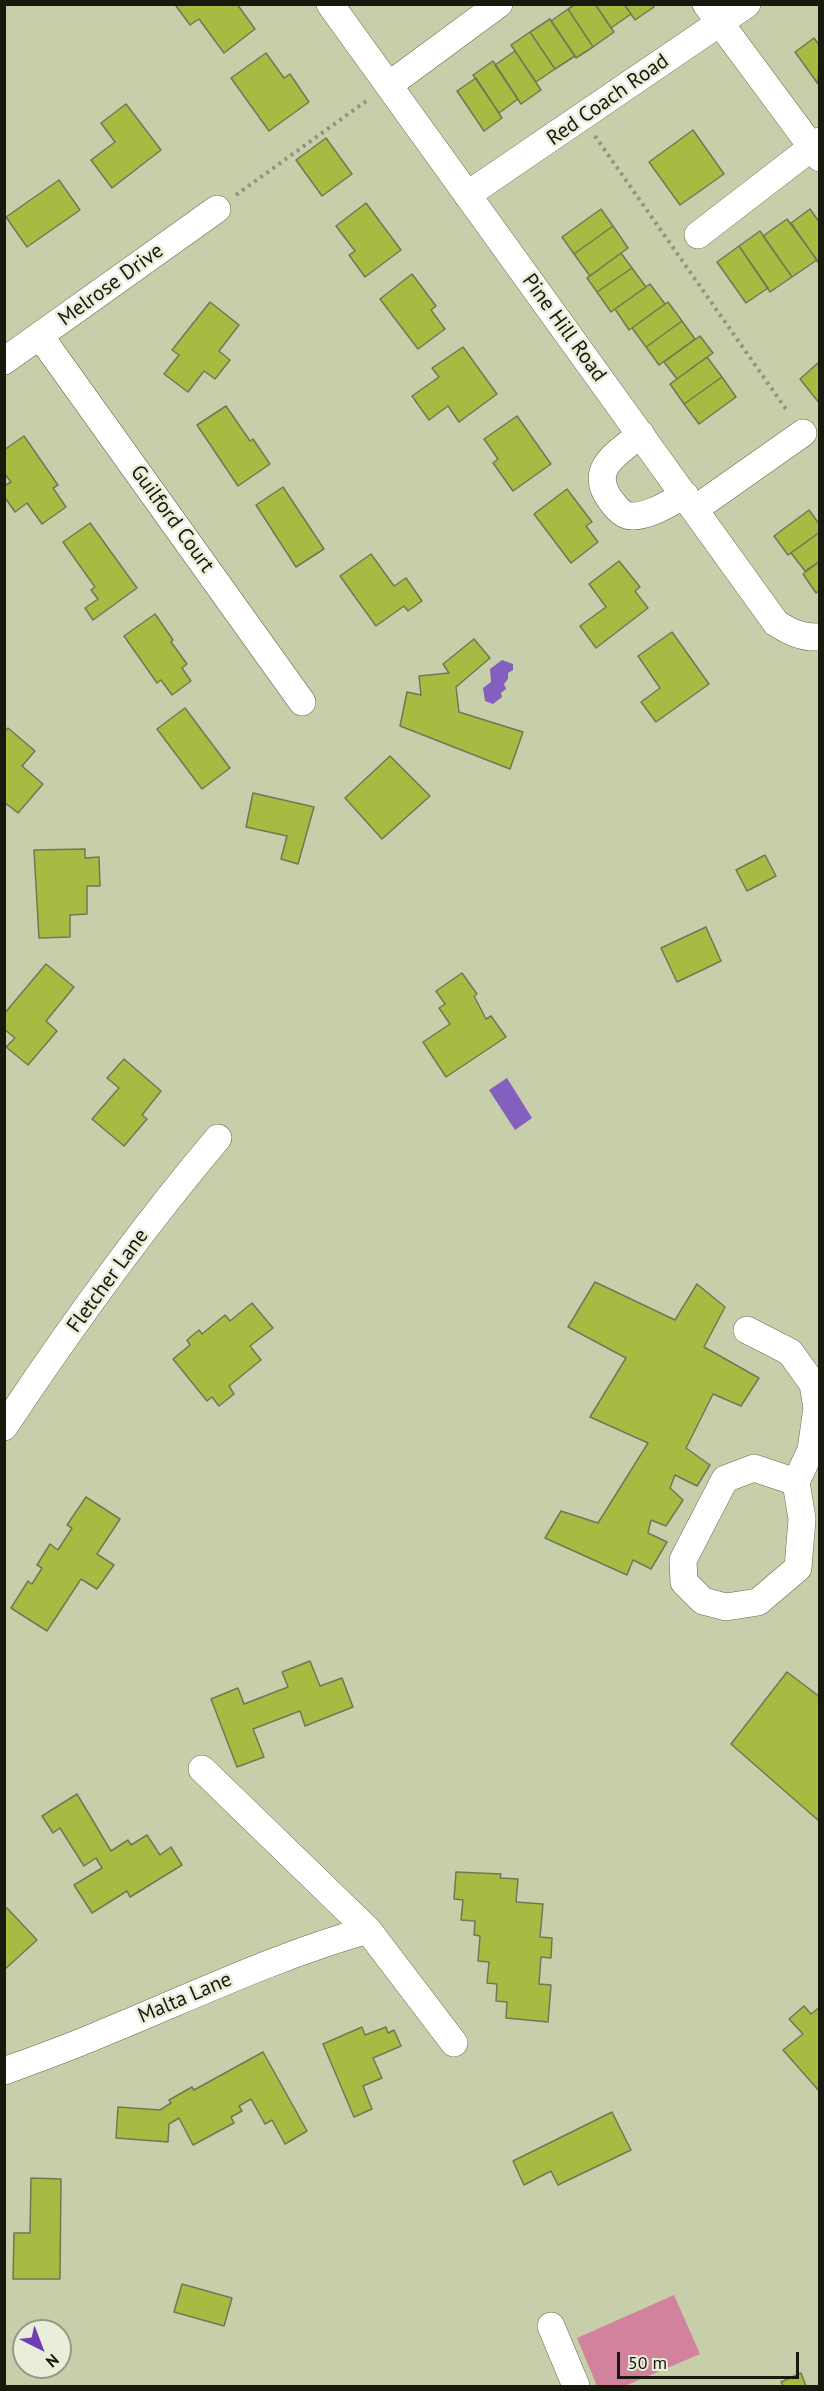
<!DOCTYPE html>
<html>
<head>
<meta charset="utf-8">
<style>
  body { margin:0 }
  #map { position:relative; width:824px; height:2391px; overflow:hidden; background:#c6cfaa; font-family:"PT Sans",sans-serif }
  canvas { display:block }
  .frame { position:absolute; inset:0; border:6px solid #16190b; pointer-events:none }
  .north { position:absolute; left:12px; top:2319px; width:60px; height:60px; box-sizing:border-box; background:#e9eeda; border:2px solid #959987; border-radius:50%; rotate:138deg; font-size:16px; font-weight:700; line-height:24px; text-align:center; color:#16190b }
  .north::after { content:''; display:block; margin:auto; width:21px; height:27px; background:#6f3eb5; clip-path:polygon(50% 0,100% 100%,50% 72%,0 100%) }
  .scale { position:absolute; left:617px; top:2352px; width:182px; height:27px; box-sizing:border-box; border:3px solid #16190b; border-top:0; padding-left:8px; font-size:18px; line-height:21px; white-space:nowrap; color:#16190b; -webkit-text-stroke:4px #e9eeda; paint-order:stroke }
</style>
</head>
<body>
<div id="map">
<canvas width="824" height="2391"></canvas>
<div class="frame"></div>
<div class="north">N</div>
<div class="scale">50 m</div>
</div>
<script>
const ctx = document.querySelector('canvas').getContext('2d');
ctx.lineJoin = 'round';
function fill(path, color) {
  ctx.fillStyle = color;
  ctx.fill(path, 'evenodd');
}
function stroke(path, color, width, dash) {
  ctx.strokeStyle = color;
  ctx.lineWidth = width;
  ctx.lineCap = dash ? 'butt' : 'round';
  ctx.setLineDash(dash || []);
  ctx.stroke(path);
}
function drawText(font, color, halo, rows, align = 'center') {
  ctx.font = font + ' "PT Sans",sans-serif';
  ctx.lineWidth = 5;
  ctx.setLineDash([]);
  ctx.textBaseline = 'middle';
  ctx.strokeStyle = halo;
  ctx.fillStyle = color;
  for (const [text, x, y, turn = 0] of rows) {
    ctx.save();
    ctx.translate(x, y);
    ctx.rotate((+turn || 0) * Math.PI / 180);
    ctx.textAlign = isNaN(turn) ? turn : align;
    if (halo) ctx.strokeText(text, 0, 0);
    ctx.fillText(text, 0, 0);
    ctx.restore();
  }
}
const green = new Path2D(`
  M674,2295l26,59 -75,32h-28l-20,-48z`);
const water = new Path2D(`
  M502,660l11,4v6l-5,3v6l-4,5 2,5 -5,4 1,4 -9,7 -8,-3 -2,-13 8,-6 -1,-13z
  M507,1078l25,40 -17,12 -26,-40z`);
const building = new Path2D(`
  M178,4h59l18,25 -31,24 -25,-34 -9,6 -14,-19z
  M576,4h19l19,28 -21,15 -25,-38z
  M595,4h29l7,10 -20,14z
  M624,4h28l2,3 -19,13z
  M568,9l25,38 -17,11 -25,-37z
  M550,19l25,37 -20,13 -25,-37z
  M530,32l25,37 -19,13 -25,-37z
  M814,38l6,8 -2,38 -23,-32z
  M515,51l26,39 -20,14 -26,-39z
  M266,53l18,25 6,-4 19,28 -40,29 -38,-53z
  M493,61l25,38 -19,14 -26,-38z
  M476,78l26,40 -18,13 -27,-40z
  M126,104l35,46 -49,38 -21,-28 24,-18 -14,-19z
  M693,130l31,44 -44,31 -31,-43z
  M326,138l26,36 -30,22 -26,-36z
  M59,180l21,30 -53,37 -21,-30z
  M366,203l35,47 -36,27 -16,-22 6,-4 -19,-25z
  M601,209l12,17 -39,28 -12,-17z
  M810,209l10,14v42l-29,-42z
  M787,219l30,41 -25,17 -29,-41z
  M613,226l15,22 -38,28 -16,-22z
  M760,231l32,46 -22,15 -31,-46z
  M739,246l29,42 -22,15 -29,-41z
  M621,253l11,15 -35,24 -10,-14z
  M632,268l14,19 -35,25 -14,-20z
  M412,274l24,32 -5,4 14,19 -27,20 -38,-50z
  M650,284l15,20 -36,26 -14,-21z
  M210,302l29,23 -20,26 11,9 -15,19 -11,-8 -16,21 -24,-18 15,-19 -7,-5z
  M668,302l14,19 -36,26 -14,-19z
  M682,321l13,18 -36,26 -13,-18z
  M700,336l13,17 -36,26 -13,-17z
  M463,347l34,47 -38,28 -11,-16 -19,14 -17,-24 27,-19 -7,-9z
  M707,357l15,20 -38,27 -14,-20z
  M819,362l1,1v41l-20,-25z
  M722,377l14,20 -37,27 -15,-20z
  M226,406l24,35 3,-2 17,25 -32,22 -41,-61z
  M517,416l34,48 -38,27 -20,-28 5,-4 -14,-20z
  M24,436l34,49 -5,3 13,19 -24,17 -15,-21 -12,9 -11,-16v-10l7,-4 -7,-9v-23z
  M283,487l41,62 -28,18 -40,-62z
  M567,489l25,33 -6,4 12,16 -27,21 -37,-49z
  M809,510l11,15v7l-32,23 -14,-19z
  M90,523l47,65 -44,32 -8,-12 13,-9 -7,-9 4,-3 -32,-45z
  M820,532v29l-15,10 -14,-18z
  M371,554l23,32 12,-8 16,23 -14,10 -4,-5 -28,20 -36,-50z
  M619,561l21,26 -5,4 13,17 -52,40 -16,-22 26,-19 -17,-23z
  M820,561v29l-4,3 -13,-19z
  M155,614l18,26 -2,2 16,22 -5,4 9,13 -19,14 -11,-15 -4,3 -33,-47z
  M672,632l37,52 -53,38 -15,-20 19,-14 -22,-32z
  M474,639l16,19 -34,29 3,25 64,20 -13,37 -110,-43 7,-34 14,3 -2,-19 30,-3 -6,-9z
  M185,708l45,60 -28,21 -45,-60z
  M8,728l27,23 -13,15 21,18 -25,29 -14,-11v-70z
  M390,756l40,40 -48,43 -37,-41z
  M253,793l61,14 -16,57 -17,-5 6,-23 -41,-9z
  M85,849v9l14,-1 1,29h-13v28l-17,1v22l-31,1 -5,-88z
  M765,855l11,21 -29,15 -11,-21z
  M706,927l15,34 -44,21 -16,-34z
  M46,964l28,23 -28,34 11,10 -29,34 -22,-18 9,-9 -11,-9v-15z
  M462,973l15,21 -3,2 12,23 5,-3 15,21 -60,40 -23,-35 27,-18 -11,-16 6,-4 -9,-13z
  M124,1059l37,32 -19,24 5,4 -23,27 -32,-27 27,-31 -12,-10z
  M595,1282l80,38 22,-36 28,23 -21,40 55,31 -18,28 -28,-12 -27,54 24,17 -13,21 -22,-11 -5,13 13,12 -17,26 -15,-6 -3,13 19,9 -16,27 -18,-9 -6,15 -82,-37 16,-27 37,12 50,-80 -58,-26 36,-59 -58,-31z
  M252,1303l21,25 -23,18 11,14 -32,26 5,8 -15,12 -7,-9 -5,4 -34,-42 17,-14 -3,-5 12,-10 3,4 23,-19 5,6z
  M86,1497l34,22 -23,35 17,11 -17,24 -16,-10 -34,52 -36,-23 17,-27 4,3 10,-16 -5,-3 13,-21 8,6 14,-22 -5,-3z
  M310,1661l10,25 22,-8 11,29 -48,19 -5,-15 -47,18 11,28 -27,10 -26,-68 27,-11 6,16 44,-17 -6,-15z
  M787,1672l33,25 -1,124 -88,-77z
  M77,1794l34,57 17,-11 3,5 16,-10 13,20 11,-8 11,18 -52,32 -3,-6 -35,22 -18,-28 28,-17 -6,-10 -12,8 -24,-38 -7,5 -11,-17z
  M456,1872l45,2 -1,4 18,1 -2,23 27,2 -3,33 12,1 -1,20 -10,-1 -2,27 12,1 -3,37 -42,-4 1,-16 -11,-1 1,-17 -10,-1 2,-21 -11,-1 2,-25 -6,-1 1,-14 -14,-1 2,-20 -9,-1z
  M7,1908l30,32 -33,30v-60z
  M804,2006l7,8 9,-7v85l-37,-42 20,-16 -14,-15z
  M362,2027l3,8 21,-8 2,6 6,-3 7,16 -28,12 9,20 -19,8 9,23 -18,8 -31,-73z
  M263,2052l44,79 -22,13 -13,-24 -7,4 -14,-25 -12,7 3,5 -11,6 3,6 -41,22 -14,-27 -10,6 -1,18 -52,-4 2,-31 42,3 11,-7 -2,-3 23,-13 2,3z
  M612,2112l19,38 -73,35 -7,-14 -27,14 -11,-24z
  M31,2178l30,1 -1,100h-47l1,-46h16z
  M182,2284l50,14 -8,28 -50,-14z
  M801,2373l5,13h-23l-2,-4z`);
const path = new Path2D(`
  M595,136l193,276
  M236,195l133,-96`);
const minor = new Path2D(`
  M330,4l446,619c14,9 26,15 44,14
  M706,4l114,154
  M389,85l110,-81
  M467,195l280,-191
  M698,235l122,-94
  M40,336l262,366
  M4,361l213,-152
  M641,434c-24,20 -55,35 -29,68 5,7 12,15 22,14 18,-1 35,-13 51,-21
  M695,509l108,-76
  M747,1330l43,22 23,32 4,24 -6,42 -15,32
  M4,1427c66,-99 137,-198 214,-289
  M754,1468l42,14 6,37 -4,49 -40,34 -32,5 -23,-6 -19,-19 -1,-22 42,-81z
  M202,1769l166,161 86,113
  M4,2071c33,-12 67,-24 99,-38 88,-36 173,-77 265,-103
  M551,2326l25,60`);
const streetNames = [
  ["Red Coach Road",608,100,-35],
  ["Melrose Drive",111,285,-36],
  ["Pine Hill Road",564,328,54],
  ["Guilford Court",172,519,54],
  ["Fletcher Lane",108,1281,-54],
  ["Malta Lane",185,1998,-23]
];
fill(green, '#d2829d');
fill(water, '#835fc0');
fill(building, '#a5bb41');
stroke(building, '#707856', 1.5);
stroke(minor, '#646c4a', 28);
stroke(path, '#8e9578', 4, [3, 4.5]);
stroke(minor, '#fff', 27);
drawText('21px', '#16190b', '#e9eeda', streetNames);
</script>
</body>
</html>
